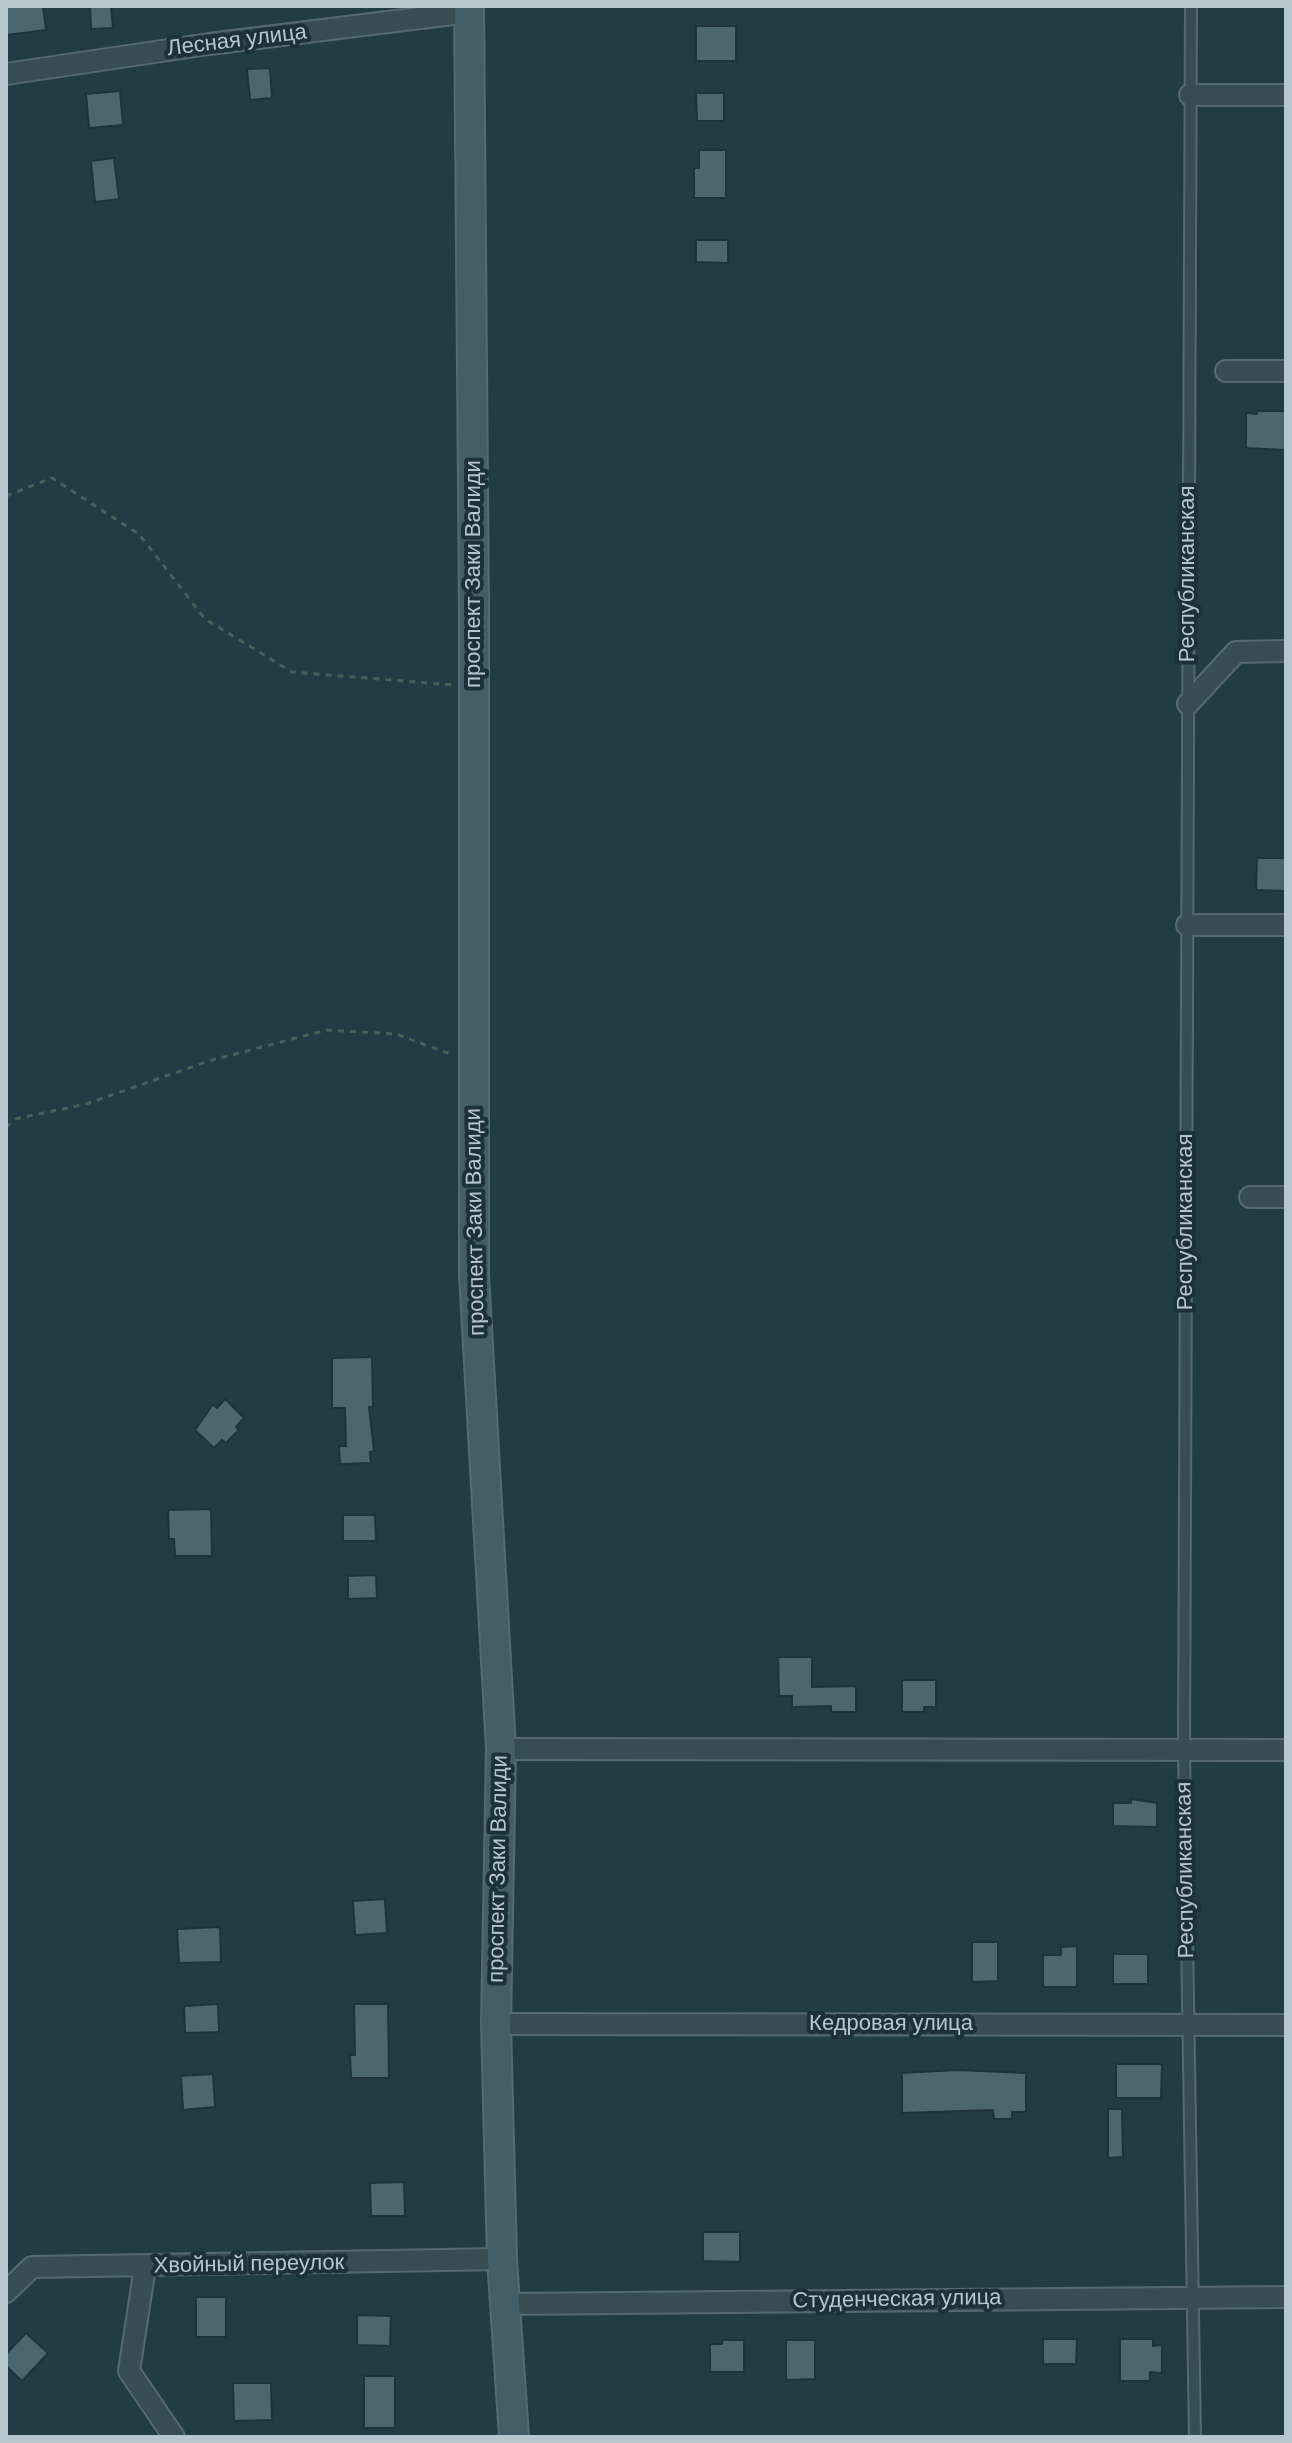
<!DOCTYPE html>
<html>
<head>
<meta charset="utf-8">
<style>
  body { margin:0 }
  #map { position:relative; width:1292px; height:2443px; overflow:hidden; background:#233c44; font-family:"DM Sans",sans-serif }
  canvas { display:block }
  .frame { position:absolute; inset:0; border:8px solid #b5c6cd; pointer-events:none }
</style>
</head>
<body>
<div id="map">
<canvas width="1292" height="2443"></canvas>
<div class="frame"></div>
</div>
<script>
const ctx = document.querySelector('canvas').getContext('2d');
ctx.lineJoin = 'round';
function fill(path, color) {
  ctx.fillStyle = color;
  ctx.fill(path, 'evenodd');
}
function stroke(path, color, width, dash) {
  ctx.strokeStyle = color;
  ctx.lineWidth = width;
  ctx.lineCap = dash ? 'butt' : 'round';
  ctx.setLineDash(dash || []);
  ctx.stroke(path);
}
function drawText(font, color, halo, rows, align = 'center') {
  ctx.font = font + ' "DM Sans",sans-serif';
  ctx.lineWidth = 8;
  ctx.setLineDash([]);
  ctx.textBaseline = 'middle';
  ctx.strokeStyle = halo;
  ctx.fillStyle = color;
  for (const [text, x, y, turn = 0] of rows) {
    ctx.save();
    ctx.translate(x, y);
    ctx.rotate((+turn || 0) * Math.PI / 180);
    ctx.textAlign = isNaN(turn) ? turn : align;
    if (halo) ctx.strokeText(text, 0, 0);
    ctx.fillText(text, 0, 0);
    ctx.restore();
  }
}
const building = new Path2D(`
  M6,6h37l3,24 -40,5z
  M90,6h21l2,22 -22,1z
  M696,26h40v35h-40z
  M270,68l2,30 -22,2 -3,-31z
  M120,91l3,34 -34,3 -3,-34z
  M696,93h28v28h-27z
  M699,150h27v48h-32v-30h5z
  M114,158l5,41 -24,3 -4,-41z
  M696,240h32v23l-32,-1z
  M1257,411h29l-1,39 -39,-2v-35l11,1z
  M1257,858h29v33l-30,-1z
  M372,1357l1,50h-4l5,44 -4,1 1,11 -31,1 -1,-18h7l-1,-38h-13v-50z
  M225,1399l19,19 -8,9 3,3 -13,13 -4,-3 -8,8 -19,-18 18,-26 4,4z
  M211,1509l1,47h-37l-1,-17h-5l-1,-29z
  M343,1515h32l1,26h-33z
  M376,1575l1,23 -29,1v-23z
  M778,1657h34v30l44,-1v26h-25v-6l-39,1v-11h-13z
  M902,1680h34v27h-12v5h-22z
  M1131,1799l26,4v24l-44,-1v-23h18z
  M385,1899l2,34 -32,2 -2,-34z
  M220,1927l1,35 -42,1 -2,-34z
  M972,1942h26v39l-26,1z
  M1077,1946v41h-34v-32h18v-8z
  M1113,1954h35v30h-35z
  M218,2004l1,28 -34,1 -1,-27z
  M354,2004h34l1,74h-38l-1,-23h5z
  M1116,2064h46l-1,34h-45z
  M957,2070l69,3v39h-14v7h-18l-1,-9 -91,3v-40z
  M213,2074l2,33 -32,3 -2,-34z
  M1108,2109h14l1,48 -15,1z
  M404,2182l1,34h-34l-1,-33z
  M703,2232h37v30l-37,-1z
  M196,2297h30v40h-30z
  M357,2315l34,1 -1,30 -33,-1z
  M26,2333l22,20 -26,28 -16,-15v-12z
  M1043,2339h34l-1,25h-33z
  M1120,2339h33v7l9,-1v28l-12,-1v9h-30z
  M722,2340h22v32h-34v-28h12z
  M786,2340h29v39l-29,1z
  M364,2376h31v52h-31z
  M233,2383h38l1,37 -38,1z`);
const path = new Path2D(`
  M6,496l46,-18 87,56 66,85 87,53 161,13
  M6,1127l9,-8 71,-15 126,-44 115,-30 69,4 54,20`);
const lane = new Path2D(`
  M1191,6l-7,1743 11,688`);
const street = new Path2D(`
  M6,74l203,-30 260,-32
  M1190,95h96
  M1226,371h60
  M1188,704l48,-52 50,-1
  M1187,925h99
  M1250,1197h36
  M501,1749l785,1
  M496,2024l790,1
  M145,2267l-16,104 45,66
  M6,2292l26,-25 470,-8
  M508,2304l778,-7`);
const secondary = new Path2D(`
  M469,6l5,605v664l27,474 -5,275 6,235 12,178`);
const streetNames = [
  ["Лесная улица",237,41,-7],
  ["проспект Заки Валиди",474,574,-90],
  ["Республиканская",1188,574,-90],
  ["проспект Заки Валиди",476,1222,-91],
  ["Республиканская",1186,1222,-90],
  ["проспект Заки Валиди",499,1869,-89],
  ["Республиканская",1186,1870,-91],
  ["Кедровая улица",891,2024],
  ["Хвойный переулок",249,2265,-1],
  ["Студенческая улица",897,2300,-1]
];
fill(building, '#4c666f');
stroke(building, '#1f333b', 2);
stroke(lane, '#566971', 14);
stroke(street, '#566971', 24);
stroke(secondary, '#566971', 32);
stroke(path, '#44615a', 3, [6, 6]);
stroke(lane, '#384c53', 10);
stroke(street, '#384c53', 20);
stroke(secondary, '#455d67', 28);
drawText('22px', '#b5c6cd', '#1d3139', streetNames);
</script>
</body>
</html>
